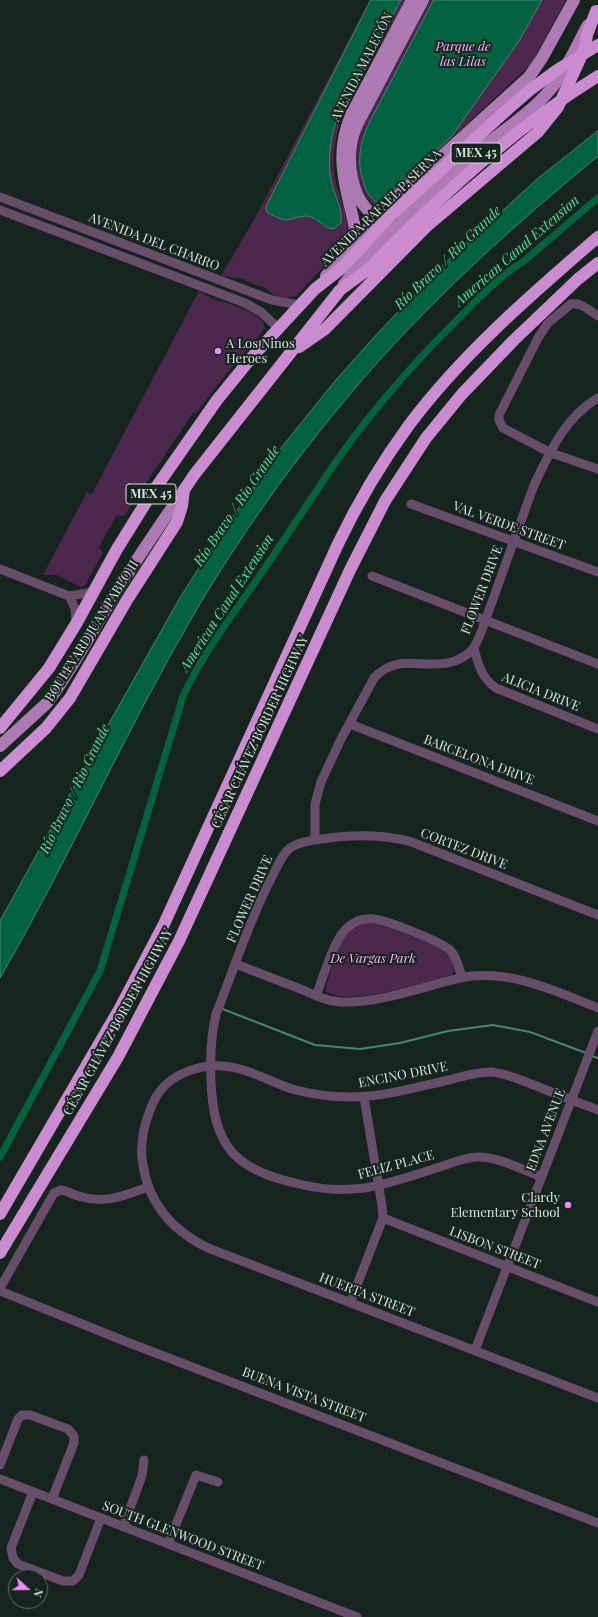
<!DOCTYPE html>
<html>
<head>
<meta charset="utf-8">
<style>
  body { margin:0 }
  #map { position:relative; width:598px; height:1617px; overflow:hidden; background:#16261e; font-family:"Playfair Display",serif }
  canvas { display:block }
  .north { position:absolute; left:8px; top:1569px; width:40px; height:40px; box-sizing:border-box; background:#16261e; border:1px solid #64716a; border-radius:50%; rotate:111deg; font-size:11px; font-weight:700; line-height:16px; text-align:center; color:#d8e2dc }
  .north::after { content:''; display:block; margin:auto; width:14px; height:18px; background:#ee8bf8; clip-path:polygon(50% 0,100% 100%,50% 72%,0 100%) }
</style>
</head>
<body>
<div id="map">
<canvas width="598" height="1617"></canvas>
<div class="north">N</div>
</div>
<script>
const ctx = document.querySelector('canvas').getContext('2d');
ctx.lineJoin = 'round';
function fill(path, color) {
  ctx.fillStyle = color;
  ctx.fill(path, 'evenodd');
}
function stroke(path, color, width, dash) {
  ctx.strokeStyle = color;
  ctx.lineWidth = width;
  ctx.lineCap = dash ? 'butt' : 'round';
  ctx.setLineDash(dash || []);
  ctx.stroke(path);
}
function drawText(font, color, halo, rows, align = 'center') {
  ctx.font = font + ' "Playfair Display",serif';
  ctx.lineWidth = 4;
  ctx.setLineDash([]);
  ctx.textBaseline = 'middle';
  ctx.strokeStyle = halo;
  ctx.fillStyle = color;
  for (const [text, x, y, turn = 0] of rows) {
    ctx.save();
    ctx.translate(x, y);
    ctx.rotate((+turn || 0) * Math.PI / 180);
    ctx.textAlign = isNaN(turn) ? turn : align;
    if (halo) ctx.strokeText(text, 0, 0);
    ctx.fillText(text, 0, 0);
    ctx.restore();
  }
}
const green = new Path2D(`
  M370,0h35l-63,117c-6,18 -10,35 -8,54 1,24 22,51 10,74l-48,51 -12,2 -10,-3 -9,-7 -26,-10 -18,-2 34,-58z
  M430,0h136l-30,55 -7,11 -148,138 -7,1c-23,-19 -20,-58 -10,-81z
  M199,291l19,11 4,-1c12,5 38,11 42,24 1,6 -5,11 -9,15 -21,24 -41,49 -60,74l-2,-1 -69,103 -7,-1 -18,32 4,6 -18,32 -4,2 -24,-12h-14l44,-83 5,2z
  M367,923l12,1 63,24 11,11 2,11 -4,5c-25,7 -105,33 -125,16v-5c5,-14 12,-43 21,-53 5,-6 13,-8 20,-10z`);
const water = new Path2D(`
  M371,0h30l-63,114c-7,24 -12,46 -6,70 3,13 11,26 9,39l-8,6c-11,-1 -14,-12 -27,-13 -6,0 -13,3 -19,4 -7,0 -14,-5 -20,-8l-1,-5z
  M434,0h108l-23,41 -67,95 -61,57 -10,9 -3,1c-8,-4 -12,-12 -14,-20 -8,-21 -4,-40 5,-60z
  M598,131v25c-78,64 -154,132 -222,208 -68,77 -130,161 -182,250 -69,118 -125,245 -194,364v-57l108,-196 73,-129 45,-70 55,-78 54,-67 41,-46 66,-69 94,-86z`);
const stream = new Path2D(`
  M220,1008l95,37 45,4 40,-6 48,-12 45,-6 37,7 56,21
  M592,1056l6,2`);
const canal = new Path2D(`
  M0,1157l100,-186 83,-275c23,-49 58,-92 88,-137 21,-31 41,-62 62,-93 36,-52 77,-99 121,-143 22,-22 44,-46 70,-62l74,-63`);
const minor = new Path2D(`
  M0,197l272,103 28,5
  M0,210l245,93 16,9 17,16
  M598,316c-8,-5 -17,-14 -27,-12l-23,19 -10,15 -39,77v5l4,8 48,25 47,16
  M411,504l187,68
  M0,569l69,27 6,12 1,15
  M372,576l226,88
  M69,596l25,-4
  M474,648c4,17 8,30 22,40l102,41
  M350,724l248,97
  M315,840v-36l6,-22 20,-43 33,-61c24,-26 49,-8 78,-16 7,-2 18,-8 22,-15 7,-10 13,-33 18,-45 14,-39 28,-79 42,-117 16,-33 31,-68 64,-87
  M236,964c20,8 41,16 62,24 14,6 28,13 43,14 37,2 83,-16 119,-24 48,-10 95,13 138,30
  M316,996c7,-18 18,-58 32,-69 7,-6 17,-9 26,-8 12,1 68,23 76,31 7,7 9,18 12,28
  M598,1110c-21,-8 -43,-16 -64,-25 -14,-5 -28,-12 -43,-13 -14,0 -28,4 -42,8 -32,7 -65,17 -99,17 -19,0 -40,-3 -58,-8 -18,-6 -34,-15 -52,-20 -33,-9 -74,2 -88,36 -8,19 -13,40 -9,60 6,39 30,66 65,83l390,150
  M541,1177c-20,-8 -42,-20 -63,-20 -12,0 -24,5 -35,9 -26,8 -53,18 -79,22 -23,3 -47,1 -69,-5 -63,-14 -82,-40 -84,-103 -1,-22 0,-45 5,-66 19,-48 35,-98 59,-143 4,-8 8,-18 15,-23 9,-6 21,-8 32,-9 30,-5 57,-5 87,2l189,74
  M383,1218l215,84
  M0,1288l54,-95 7,-3c7,1 14,6 21,7 24,7 43,-2 66,-10
  M0,1291l127,51 471,181
  M350,1303l33,-85 -1,-12 -18,-109
  M475,1350l123,-319
  M0,1465l18,-46 4,-4h8l38,14 6,7v7l-22,56
  M0,1479l357,138
  M33,1492l-22,56 2,10 5,6 45,17h10l6,-6 22,-57
  M123,1527l19,-51 2,-16
  M168,1544l28,-69 22,7`);
const major = new Path2D(`
  M378,216c-4,-2 -9,-4 -12,-8 -14,-15 -18,-43 -15,-62 1,-10 5,-20 10,-29l62,-117
  M355,242c2,-14 -3,-26 -6,-40 -8,-33 -11,-57 3,-89l60,-113
  M326,276l29,-34 45,-48 129,-117 13,-19 32,-58
  M344,284c40,-48 84,-90 132,-131 23,-20 54,-39 74,-63 16,-18 26,-44 38,-65
  M0,746l47,-43c24,-32 42,-67 63,-101 23,-38 49,-75 74,-112`);
const highway = new Path2D(`
  M299,347l26,-18 101,-102 112,-95 20,-25 27,-59 2,-13 9,-24
  M0,728l49,-60 27,-44 41,-75 33,-53 67,-96 35,-43 63,-68 27,-21 50,-54
  M0,771l46,-43 24,-30 57,-98 50,-78 5,-16 2,-16 10,-15 146,-185 30,-22 26,-27
  M0,1214l120,-206 44,-84 174,-380c20,-42 44,-82 71,-119 54,-72 122,-130 189,-188
  M0,1253l118,-196 61,-116 171,-371 35,-69 41,-63 36,-44 52,-54 64,-61 20,-16`);
const highwayBridge = new Path2D(`
  M392,214l116,-105 22,-19 27,-20 41,-25
  M396,241c63,-61 127,-119 202,-165`);
const markers = [
  [218,351,4,"#ee8bf8"],
  [568,1205,4,"#ee8bf8"]
];
const shields = [
  [476,153,50],
  [151,494,50]
];
const shieldNames = [
  ["MEX 45",476,153],
  ["MEX 45",151,494]
];
const parkNames = [
  ["Parque de",463,47],
  ["las Lilas",463,62],
  ["De Vargas Park",373,959]
];
const streetNames = [
  ["AVENIDA MALECÓN",362,67,-63],
  ["AVENIDA RAFAEL P. SERNA",381,208,-44],
  ["AVENIDA DEL CHARRO",154,242,21],
  ["VAL VERDE STREET",509,526,20],
  ["FLOWER DRIVE",482,590,-69],
  ["BOULEVARD JUAN PABLO II",92,631,-58],
  ["ALICIA DRIVE",541,692,22],
  ["CÉSAR CHÁVEZ BORDER HIGHWAY",260,732,-65],
  ["BARCELONA DRIVE",479,760,21],
  ["CORTEZ DRIVE",464,849,21],
  ["FLOWER DRIVE",250,899,-66],
  ["CÉSAR CHÁVEZ BORDER HIGHWAY",118,1022,-61],
  ["ENCINO DRIVE",403,1075,-11],
  ["EDNA AVENUE",546,1130,-69],
  ["FELIZ PLACE",396,1165,-15],
  ["LISBON STREET",495,1248,21],
  ["HUERTA STREET",367,1295,21],
  ["BUENA VISTA STREET",304,1395,21],
  ["SOUTH GLENWOOD STREET",183,1536,21]
];
const poiNames = [
  ["A Los Ninos",226,344],
  ["Heroes",226,359],
  ["Clardy",560,1198,"right"],
  ["Elementary School",560,1213,"right"]
];
const waterNames = [
  ["American Canal Extension",517,251,-41],
  ["Río Bravo / Rio Grande",448,258,-44],
  ["Río Bravo / Rio Grande",237,506,-56],
  ["American Canal Extension",227,603,-57],
  ["Río Bravo / Rio Grande",75,789,-64]
];
fill(green, '#4c284f');
fill(water, '#036241');
stroke(water, '#438870', 1);
stroke(stream, '#438870', 2);
stroke(canal, '#036241', 7);
stroke(minor, '#684e6a', 9);
stroke(major, '#ae7ab3', 12);
stroke(highway, '#ca8bd0', 12);
stroke(highwayBridge, '#ca8bd0', 12);
for (const [x, y, r, color] of markers) {
  const dot = new Path2D();
  dot.arc(x, y, r, 0, 2 * Math.PI);
  ctx.fillStyle = color;
  ctx.fill(dot);
  stroke(dot, '#16261e', 1.5);
}
for (const [x, y, w] of shields) {
  const box = new Path2D();
  box.roundRect(x - w / 2, y - 10, w, 20, 3);
  ctx.fillStyle = '#16261e';
  ctx.fill(box);
  stroke(box, '#d8e2dc', 1);
}
drawText('bold 12px', '#d8e2dc', null, shieldNames);
drawText('italic 13px', '#f4b2fa', '#16261e', parkNames);
drawText('13px', '#d8e2dc', '#16261e', streetNames);
drawText('13px', '#d8e2dc', '#16261e', poiNames, 'left');
drawText('italic 14px', '#52e0a4', '#16261e', waterNames);
</script>
</body>
</html>
